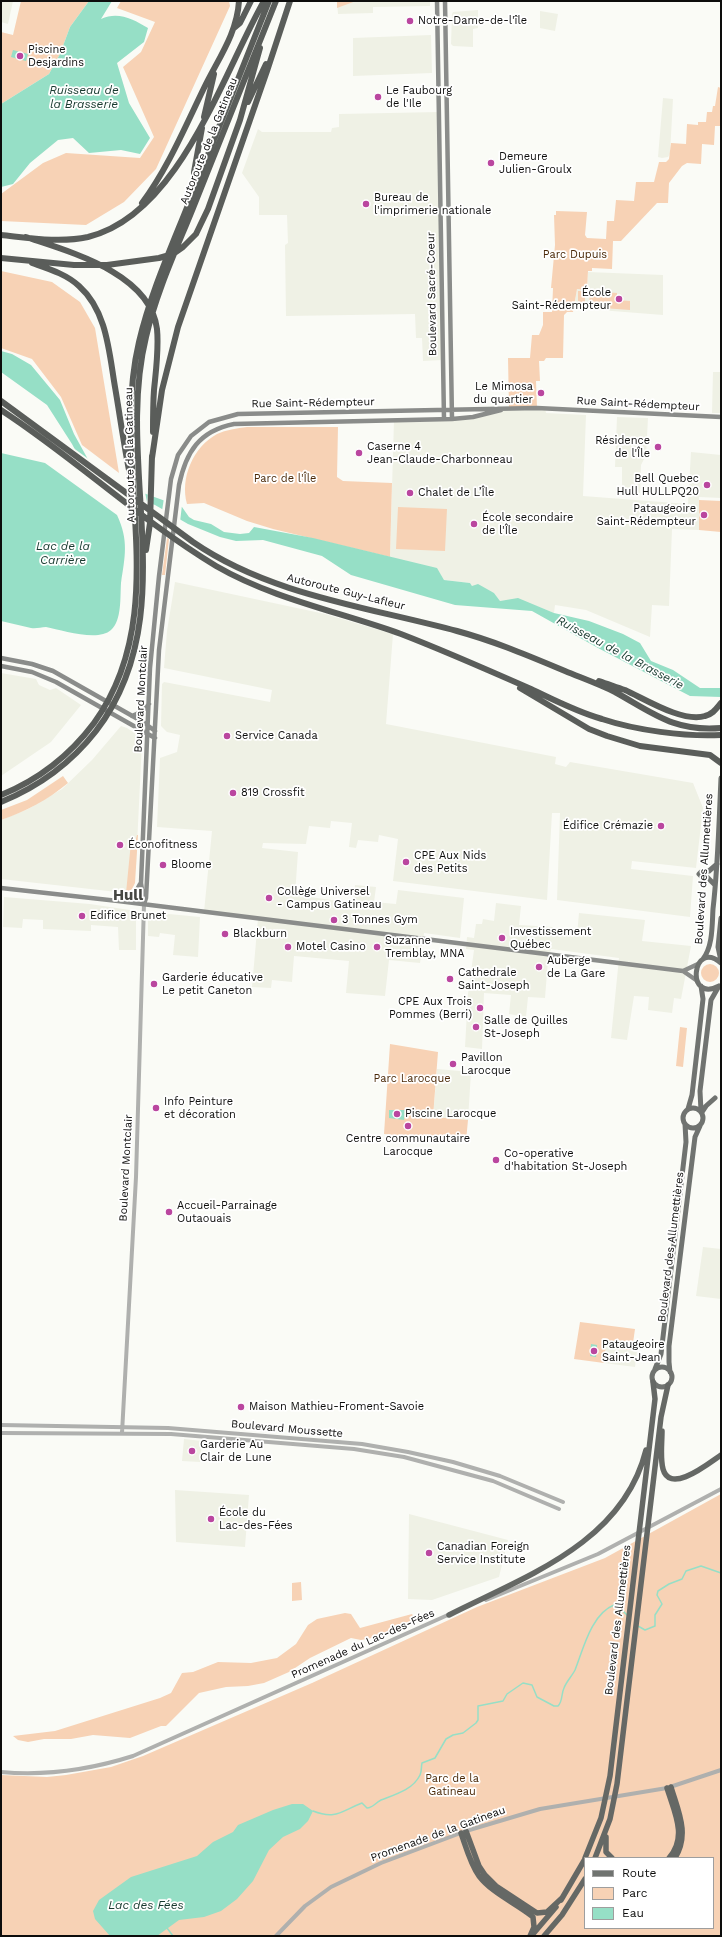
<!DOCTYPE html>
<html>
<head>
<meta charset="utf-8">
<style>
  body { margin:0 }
  #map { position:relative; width:722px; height:1937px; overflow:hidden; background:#fafbf6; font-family:"Work Sans",sans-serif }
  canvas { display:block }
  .frame { position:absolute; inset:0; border:2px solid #0d0d0c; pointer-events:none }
  .legend { position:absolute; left:584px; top:1857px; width:130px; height:72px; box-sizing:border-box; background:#fff; border:1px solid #9e9e9e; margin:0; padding:5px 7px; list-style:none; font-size:12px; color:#0d0d0c }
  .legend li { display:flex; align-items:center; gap:8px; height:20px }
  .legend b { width:20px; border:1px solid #9e9e9e }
</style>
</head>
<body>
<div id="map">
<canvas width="722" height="1937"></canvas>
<div class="frame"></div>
<ul class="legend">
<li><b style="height:5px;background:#707370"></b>Route</li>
<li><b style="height:11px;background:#f7d2b5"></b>Parc</li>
<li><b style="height:11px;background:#96dfc6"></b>Eau</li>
</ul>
</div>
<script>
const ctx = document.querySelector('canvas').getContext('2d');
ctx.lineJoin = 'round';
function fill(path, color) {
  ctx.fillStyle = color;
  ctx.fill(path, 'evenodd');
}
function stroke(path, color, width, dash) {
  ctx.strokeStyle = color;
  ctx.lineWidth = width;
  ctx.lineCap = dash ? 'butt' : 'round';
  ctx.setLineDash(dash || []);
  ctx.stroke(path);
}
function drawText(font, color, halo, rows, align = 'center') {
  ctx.font = font + ' "Work Sans",sans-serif';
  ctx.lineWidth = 3.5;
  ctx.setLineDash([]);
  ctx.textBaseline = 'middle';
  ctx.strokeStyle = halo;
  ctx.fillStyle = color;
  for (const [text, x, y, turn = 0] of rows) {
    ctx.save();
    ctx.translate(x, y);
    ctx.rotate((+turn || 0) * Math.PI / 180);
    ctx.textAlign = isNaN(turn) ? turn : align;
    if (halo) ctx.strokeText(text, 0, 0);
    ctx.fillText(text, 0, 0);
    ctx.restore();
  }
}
const built = new Path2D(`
  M1,1h12l-5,23 -7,-2z
  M337,1h93v5l-57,1v6l-35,1z
  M478,10v18l-5,1v18l-20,-1 -2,-2 1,-30 1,-2z
  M540,11l18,3 -3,17 -15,-3z
  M431,35l1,38 -79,3v-38z
  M663,98l10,1 -3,55 -2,3 -6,1 -4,-1z
  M439,112l3,248 -19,1 -1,-23h-6l-1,-24 -129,2 -1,-71 3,-2 -1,-28h-28v-18l-17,-24 16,-44 4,3h69l1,-4 7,-1v-13z
  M588,272l75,3v40l-89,-7 3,-19 10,1z
  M713,372h8v41h-9z
  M545,408l1,5 40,2 -3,81 105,8 3,-52 30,3v43l-22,-1v33l-27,-1 -3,77 -17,-1 -2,32 -64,-27 -31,-5 -1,8 -36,-14 -18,2 -6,-8 -22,-7 -2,-3 -26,-3 -5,-8 -49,-15 4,-137 58,-1 55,-10z
  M617,417l31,1 -2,37 -5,10 -1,28 -18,-1v-25h-7z
  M175,582l150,32 68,20 -7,90 170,33 -1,7 11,3 4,-5 123,21 10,25 -7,60 -64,-7 -1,8 62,7 -3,41 -133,-17 3,-87h-8l-5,87 -154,-19 5,-42 -19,-4 -1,7 -20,-2 -2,8 -7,-1 3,-24 -21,-2 -1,7 -21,-2 -3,18 -43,-1 -1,5 36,4 -3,43 59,8 1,-18 21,2 -2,15 22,2 2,-14 66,8 -4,40 -36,-5 -4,30 -31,-3 -4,36 -39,-3 3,-32 -55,-5 -2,26 -20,-2 -1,8 -19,-1 6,-68 -54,-7 8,-81 -55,-4 3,-69 17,-6 3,-17 -13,-3 -6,-6 1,-42 2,-2 106,20 2,-12 -108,-22 3,-37z
  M1,673l35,6 3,6 11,5 6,-2 25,17 -30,37 -50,34z
  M121,726l6,2 13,9 2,5 -6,124 -3,19 -7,8 -125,-14v-59l27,-11 34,-20 30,-29z
  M4,897l86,7 46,7v39h-17l-1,-23 -27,-2v6l-48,-2v-9l-20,-1 -1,9 -19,-1z
  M496,903l25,3 -2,19 34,2v6l24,2 2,-22 66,7 -3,21 49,5 -10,53 -7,-1 -2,15 -24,-3 1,-13 -15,-1 -7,44 -16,-2 8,-80 -68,-9 -3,11 -3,38 -17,-1 -2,20 -17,-3 2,-19 -27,-2 -2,56 -17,-2 3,-53 6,-44 -8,-1 1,-12 7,1 2,-14h6l1,-5 11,2z
  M148,912l52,5 -2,40 -25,-2 2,-20 -15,-2 -1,4 -11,-1z
  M437,1069l34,3 -3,48 -35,-3z
  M703,1247l18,2v50l-25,-3z
  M606,1344l10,1v4l21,2 -2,16 -31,-4z
  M184,1439l18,2 -2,21 -18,-1z
  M175,1490l74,5 -4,52 -69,-5z
  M409,1514l99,26 -9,37 -67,23 -24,-1z`);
const green = new Path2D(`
  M21,1h68l-19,26 -10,27 -11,20 -48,30v-72l12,3z
  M121,1h108l1,5 -74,163 -32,33 -38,23 -85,-4v-27l42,-31 23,-10 74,5 14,-21 -31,-70 18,-15 14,-30 -38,-14z
  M337,1h19l-19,7z
  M718,87l3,1v38h-6l-1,19 -12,-1 -1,20 -14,-1 -5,3 -13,17 -1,20h-11l-36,38h-8l-1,28 -20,-1v3h-4l-1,19 -10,-1 -4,23h-6l-3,3 -1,43h-17l-2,3h-5l1,20h-4l1,27 -28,1 -1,-51h22l2,-23h7l4,-10v-13h9l1,-24h-2l4,-43 -1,-30h2v-4l31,1 -2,23 2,3 19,1 1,-18h7l2,-21 18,1 2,-19h18l5,-20h7l3,-3 2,-16 15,1 1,-20 11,1v-3h8l1,-10h5l1,-6h2z
  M1,271l51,11 28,20 15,26 24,145 -37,-28 -21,-48 -29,-38 -31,-11z
  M578,291h7v11h-7z
  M590,291l27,2v7l13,1v9l-41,-3z
  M247,427h91l-1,50 6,4 49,2 -2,74 -117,-28 -26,-8 -43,-18 -17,1c-7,-26 6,-57 30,-70 9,-4 20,-6 30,-7z
  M699,500l22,1v31l-22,-2z
  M398,507l49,2 -2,42 -49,-2z
  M167,538l2,1 -4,36h-3z
  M63,776l5,7c-19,16 -43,29 -67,37v-10l26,-10z
  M137,835h1l-3,48 -3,6 -6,4 5,-51h4z
  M701 973a9 9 0 1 1 18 0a9 9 0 1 1-18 0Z
  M680,1027l7,1 -4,39 -7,-1z
  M390,1044l48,8 -5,65 35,3 -2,21 -82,-7z
  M580,1322l55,7 -3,21 -17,-1 1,-4 -10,-1 -2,19 -30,-4z
  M721,1494v442h-720v-161l46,2 19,-2 45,-8 32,-11 169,-73 165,-76 128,-49zM585,1858h128v70h-128z
  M301,1582l1,18 -10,1v-18z
  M345,1613l6,1 9,14 52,-14 3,5 -38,18 -16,3 -10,-2 -41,20 -21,14 -25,11 -16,3 -22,1 -27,6 -33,33h-5l-31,12 -37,-3 -22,4h-27l-16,3 -10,-2 -5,-4 42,-5 105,-33 11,-5 11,-20 11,-1 25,-10 33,1 26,-5 19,-14 12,-19 9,-6z`);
const water = new Path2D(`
  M89,1h23l-11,18c17,-8 32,0 47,9l-4,14 -27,21 12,40 21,35 -10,16 -19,-4 -32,3 -16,-15 -15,2 -28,23 -17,21 -12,3v-83l48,-30 11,-20 10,-27z
  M13,50l15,4 -2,7 -15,-4z
  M1,351l11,3 19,11 29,35 14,34 16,29 34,23 58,21 7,10 5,3 17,4 13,8 16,2 9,-1 5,-6 59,11 124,30 7,12 26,3 2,3 6,-2 16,9 6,8 18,-3 36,15 35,8 34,13 17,9 11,18 22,9 27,18h21v9l-31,-1 -92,-48 -66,-37 -77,-6 -104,-30 -29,-19 -59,-16 -27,1 -16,-4 -32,-13 -33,-19 -37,-14 -37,-30 -9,-17 -25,-39 -46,-33z
  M1,453l44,10 72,52c12,26 8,41 4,68 -1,14 1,37 -10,47 -13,12 -49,0 -65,-3 -5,0 -10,2 -15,1 -10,-2 -20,-5 -30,-7z
  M389,1110h16l-1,10 -15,-2z
  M591,1344l6,1 -1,12 -6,-1z
  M292,1804h11l10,7 -5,10 -8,8 -17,8 -14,13 -16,31 -16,18 -16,12 -17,6 -25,3 -22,16h-47l-15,-17 -2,-8 6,-11 32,-23 66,-21 16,-14 20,-10 5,-7 35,-15z`);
const pier = new Path2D(`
  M72,447l55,40v-2l18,7 2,10 1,-9 5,13 -36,-14 -38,-29z
  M164,498l18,7 -2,17 -18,-11z`);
const stream = new Path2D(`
  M638,1626l7,4 10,-4v-11l7,-11 -5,-9 1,-4 11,-7 13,-5 4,-8 15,-5 20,7
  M313,1811c23,9 28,0 49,-8l5,5c6,0 8,-5 14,-8 13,-5 32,-10 39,-25 2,-4 1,-8 2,-12l13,-5 11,-19 7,-4 10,-2 13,-10 2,-3v-14l25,-5 4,-7 16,-11 9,2 5,12 17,9h4c5,-5 3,-12 6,-18 2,-6 8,-12 11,-18 8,-20 16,-56 39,-65l5,2 9,9
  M167,1928l6,8`);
const tertiary = new Path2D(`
  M1,1425l167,3 194,16 46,8 45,10 47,14 63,26
  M1,1433l170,1 183,15 50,8 89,24 66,28
  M122,1433l14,-256 8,-273
  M486,1600l112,-46 123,-65
  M1,1772c45,4 88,-2 132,-16l317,-142
  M276,1936l29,-30 26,-19 50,-24 85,-32 74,-22 127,-21 54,-18`);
const secondary = new Path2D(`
  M437,1l7,418
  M445,1l7,418
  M1,658l31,6 21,7 90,51 12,9
  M1,666l31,6 24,10 99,56
  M132,716l9,-4 8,-8
  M1,888l117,13 565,70 13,9
  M123,900l11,-5 6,-11
  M144,904l-3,-21 9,-215 9,-92 12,-97 7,-24 13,-19 18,-14 29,-8 299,-6 184,9
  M144,904l2,-6 13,-248 20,-165c7,-33 20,-54 55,-61l218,-5 21,-2 28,-7
  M683,971l15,-7`);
const primary = new Path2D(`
  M715,885l-7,-7 -7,-2 -2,-2 2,-2 8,-1 8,-7
  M721,918l-3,29 3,14
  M703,959c10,-13 9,-34 10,-50 5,-43 6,-87 8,-131
  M719,986c-34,18 -27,-48 2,-23
  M683 1118a10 10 0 1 1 20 0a10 10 0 1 1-20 0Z
  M688,1109l4,-14 11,-96 -2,-13
  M701,1111l-1,-20 11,-91 8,-14
  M702,1112l4,-6 9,-8
  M652 1377a10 10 0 1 1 20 0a10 10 0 1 1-20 0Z
  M655,1369l6,-15 25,-212 -1,-18
  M670,1372l-1,-10v-16l26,-209 5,-11`);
const trunk = new Path2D(`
  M662,1431c0,12 -2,27 1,38 7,26 46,-6 58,-14
  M449,1615c77,-39 174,-72 197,-165
  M671,1787c7,24 19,47 4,71
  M667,1788c7,23 21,49 2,70
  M466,1831l13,35 6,9 11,11 41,27 10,-1 15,-14
  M461,1833c5,14 9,30 18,43 14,18 37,27 54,41l1,10 -4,9
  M606,1837v15l6,6
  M585,1858l16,-40 9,-42 45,-377 -2,-17
  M595,1858l15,-39 7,-35 44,-367 7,-32
  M561,1900l24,-41
  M533,1934l23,-27
  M544,1936l18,-21 23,-36`);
const motorway = new Path2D(`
  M234,28l6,-5 11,-22
  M248,102l18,-38
  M204,117l10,-43
  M194,186v-14l8,-44
  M142,203c26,-35 43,-76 62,-115 14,-29 33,-54 35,-87
  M1,235c29,3 59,8 87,2 91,-22 134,-162 176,-236
  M26,237c44,15 124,36 131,92 2,20 -1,41 -3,61 -1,14 -1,28 -1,42
  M1,258l73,7h33l52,-7 14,-4 10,-7 13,-13 12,-25 32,-89 20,-72
  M32,263c17,6 34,11 47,23 28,25 30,66 36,101 5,29 9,59 15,88
  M1,401l192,141c77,53 175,65 264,89 37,10 72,25 108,40 17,7 34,13 50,21 38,21 59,40 106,36
  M1,410c74,48 140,111 215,156 57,33 124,46 185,68 44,17 87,36 130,55 23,11 46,23 71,30 33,11 83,18 119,16
  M152,458l10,-68 16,-63 89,-256 23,-70
  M146,550l4,-27 2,-67
  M599,681c9,3 17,6 26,9 20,9 58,33 80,26 8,-2 11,-7 16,-13
  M520,688l69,41 18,7 33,10 70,9 11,8
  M1,795c37,-15 69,-40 93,-72 82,-114 15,-255 45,-381 11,-47 31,-92 49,-137 27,-68 54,-136 81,-204
  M1,802c37,-15 70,-39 95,-71 89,-117 18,-263 50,-394 10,-44 30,-87 47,-129 28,-69 55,-138 83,-207`);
const markers = [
  [410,21,4,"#ba469f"],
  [20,56,4,"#ba469f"],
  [378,97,4,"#ba469f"],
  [491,163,4,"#ba469f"],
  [366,204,4,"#ba469f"],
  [619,299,4,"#ba469f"],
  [541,393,4,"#ba469f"],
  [658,447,4,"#ba469f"],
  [359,453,4,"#ba469f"],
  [707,485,4,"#ba469f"],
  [410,493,4,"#ba469f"],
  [704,515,4,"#ba469f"],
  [474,524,4,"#ba469f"],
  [227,736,4,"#ba469f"],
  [233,793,4,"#ba469f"],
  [661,826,4,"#ba469f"],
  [120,845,4,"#ba469f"],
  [406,862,4,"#ba469f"],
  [163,865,4,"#ba469f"],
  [269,898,4,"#ba469f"],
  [82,916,4,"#ba469f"],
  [334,920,4,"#ba469f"],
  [225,934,4,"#ba469f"],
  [502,938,4,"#ba469f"],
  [288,947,4,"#ba469f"],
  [377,947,4,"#ba469f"],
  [539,967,4,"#ba469f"],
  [450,979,4,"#ba469f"],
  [154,984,4,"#ba469f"],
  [480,1008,4,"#ba469f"],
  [476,1027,4,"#ba469f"],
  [453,1064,4,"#ba469f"],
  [156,1108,4,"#ba469f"],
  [397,1114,4,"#ba469f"],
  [408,1126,4,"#ba469f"],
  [496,1160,4,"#ba469f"],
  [169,1212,4,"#ba469f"],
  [594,1351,4,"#ba469f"],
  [241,1407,4,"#ba469f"],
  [192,1451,4,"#ba469f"],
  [211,1519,4,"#ba469f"],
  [429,1553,4,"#ba469f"]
];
const poiNames = [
  ["Notre-Dame-de-l'île",418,21],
  ["Piscine",28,50],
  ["Desjardins",28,63],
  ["Le Faubourg",386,91],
  ["de l'Ile",386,104],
  ["Demeure",499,157],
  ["Julien-Groulx",499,170],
  ["Bureau de",374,198],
  ["l'imprimerie nationale",374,211],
  ["École",611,293,"right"],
  ["Saint-Rédempteur",611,306,"right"],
  ["Le Mimosa",533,387,"right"],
  ["du quartier",533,400,"right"],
  ["Résidence",650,441,"right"],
  ["de l'Île",650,454,"right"],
  ["Caserne 4",367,447],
  ["Jean-Claude-Charbonneau",367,460],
  ["Bell Quebec",699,479,"right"],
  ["Hull HULLPQ20",699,492,"right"],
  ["Chalet de L’Île",418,493],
  ["Pataugeoire",696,509,"right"],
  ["Saint-Rédempteur",696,522,"right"],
  ["École secondaire",482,518],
  ["de l'Île",482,531],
  ["Service Canada",235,736],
  ["819 Crossfit",241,793],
  ["Édifice Crémazie",653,826,"right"],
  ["Éconofitness",128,845],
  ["CPE Aux Nids",414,856],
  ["des Petits",414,869],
  ["Bloome",171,865],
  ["Collège Universel",277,892],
  ["- Campus Gatineau",277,905],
  ["Edifice Brunet",90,916],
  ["3 Tonnes Gym",342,920],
  ["Investissement",510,932],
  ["Québec",510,945],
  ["Blackburn",233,934],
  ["Suzanne",385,941],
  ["Tremblay, MNA",385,954],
  ["Motel Casino",296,947],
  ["Auberge",547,961],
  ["de La Gare",547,974],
  ["Cathedrale",458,973],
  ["Saint-Joseph",458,986],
  ["Garderie éducative",162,978],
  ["Le petit Caneton",162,991],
  ["CPE Aux Trois",472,1002,"right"],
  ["Pommes (Berri)",472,1015,"right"],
  ["Salle de Quilles",484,1021],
  ["St-Joseph",484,1034],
  ["Pavillon",461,1058],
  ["Larocque",461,1071],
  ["Info Peinture",164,1102],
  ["et décoration",164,1115],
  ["Piscine Larocque",405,1114],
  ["Centre communautaire",408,1139,"center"],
  ["Larocque",408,1152,"center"],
  ["Co-operative",504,1154],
  ["d'habitation St-Joseph",504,1167],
  ["Accueil-Parrainage",177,1206],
  ["Outaouais",177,1219],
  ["Pataugeoire",602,1345],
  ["Saint-Jean",602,1358],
  ["Maison Mathieu-Froment-Savoie",249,1407],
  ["Garderie Au",200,1445],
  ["Clair de Lune",200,1458],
  ["École du",219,1513],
  ["Lac-des-Fées",219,1526],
  ["Canadian Foreign",437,1547],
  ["Service Institute",437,1560]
];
const streetNames = [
  ["Autoroute de la Gatineau",209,141,-68],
  ["Boulevard Sacré-Coeur",432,294,-91],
  ["Rue Saint-Rédempteur",313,403,-1],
  ["Rue Saint-Rédempteur",638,404,3],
  ["Autoroute de la Gatineau",130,455,-91],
  ["Autoroute Guy-Lafleur",346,592,14],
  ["Boulevard Montclair",141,699,-87],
  ["Boulevard des Allumettières",704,869,-86],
  ["Boulevard Montclair",126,1168,-87],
  ["Boulevard des Allumettières",671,1247,-83],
  ["Boulevard Moussette",287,1429,5],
  ["Boulevard des Allumettières",618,1620,-83],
  ["Promenade du Lac-des-Fées",363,1644,-24],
  ["Promenade de la Gatineau",438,1834,-20]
];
const parkNames = [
  ["Parc Dupuis",575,255],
  ["Parc de l'Île",285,479],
  ["Parc Larocque",412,1079],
  ["Parc de la",452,1779],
  ["Gatineau",452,1792]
];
const waterNames = [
  ["Ruisseau de",84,90],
  ["la Brasserie",84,104],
  ["Lac de la",63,546],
  ["Carrière",63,560],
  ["Ruisseau de la Brasserie",620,653,28],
  ["Lac des Fées",146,1905]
];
const districtNames = [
  ["Hull",128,896]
];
fill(built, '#eff1e5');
fill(green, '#f7d2b5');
fill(water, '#96dfc6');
fill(pier, '#fafbf6');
stroke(stream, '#96dfc6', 1.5);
stroke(tertiary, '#afb0ae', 4);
stroke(secondary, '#8a8c8a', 4.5);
stroke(primary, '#707370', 5);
stroke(trunk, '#656865', 5.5);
stroke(motorway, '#5a5d5a', 6);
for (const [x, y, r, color] of markers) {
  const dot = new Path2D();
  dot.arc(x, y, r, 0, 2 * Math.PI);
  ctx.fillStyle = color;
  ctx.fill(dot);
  stroke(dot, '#fff', 1.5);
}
drawText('11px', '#0d0d0c', '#fff', poiNames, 'left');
drawText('11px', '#0d0d0c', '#fff', streetNames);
drawText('11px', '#4b2a09', '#fff', parkNames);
drawText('italic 12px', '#183a2f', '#fff', waterNames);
drawText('bold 15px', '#464743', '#fff', districtNames);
</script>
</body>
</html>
